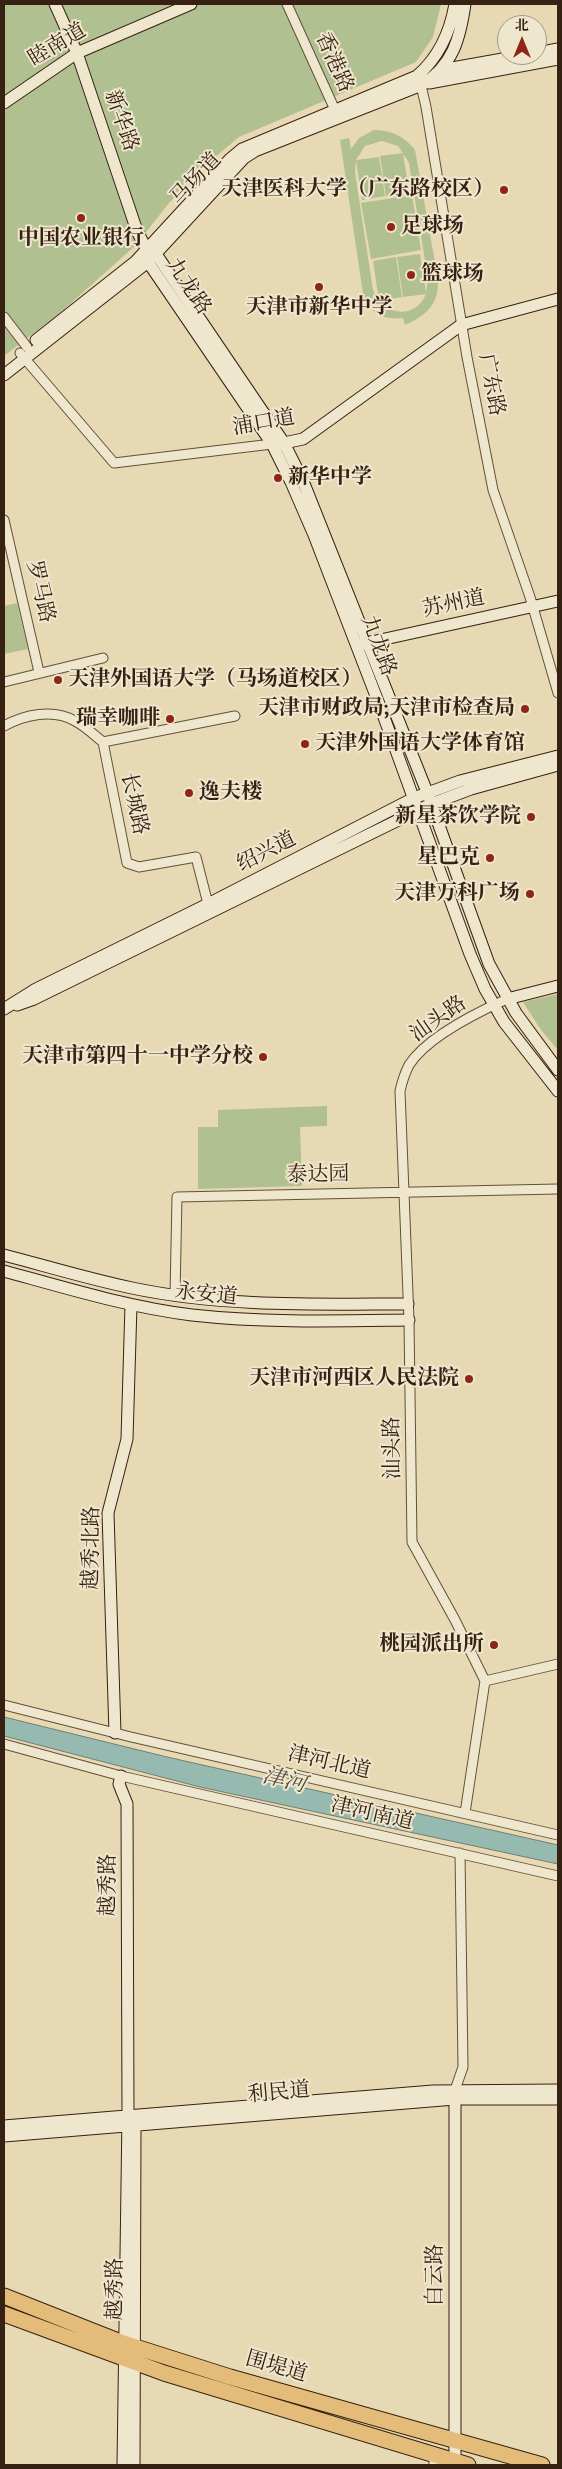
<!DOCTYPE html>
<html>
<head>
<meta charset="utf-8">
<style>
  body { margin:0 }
  #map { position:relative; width:562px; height:2469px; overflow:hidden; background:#e7d9b3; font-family:"IM FELL Double Pica","Noto Serif SC",serif }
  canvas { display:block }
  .frame { position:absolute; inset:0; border:5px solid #372112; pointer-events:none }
  .north { position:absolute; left:497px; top:15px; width:50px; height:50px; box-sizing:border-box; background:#efe6ce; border:1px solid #a59783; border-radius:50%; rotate:0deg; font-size:14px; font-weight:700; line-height:20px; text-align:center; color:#372112 }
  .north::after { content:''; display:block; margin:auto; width:18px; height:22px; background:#8f2418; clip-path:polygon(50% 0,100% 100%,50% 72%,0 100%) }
</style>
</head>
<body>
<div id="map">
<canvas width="562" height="2469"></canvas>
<div class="frame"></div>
<div class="north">北</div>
</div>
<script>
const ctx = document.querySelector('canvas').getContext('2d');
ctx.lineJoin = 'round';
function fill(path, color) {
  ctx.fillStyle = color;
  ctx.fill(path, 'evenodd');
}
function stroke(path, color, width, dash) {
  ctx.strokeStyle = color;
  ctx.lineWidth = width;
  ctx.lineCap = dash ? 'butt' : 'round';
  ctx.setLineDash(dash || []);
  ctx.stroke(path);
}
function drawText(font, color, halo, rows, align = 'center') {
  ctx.font = font + ' "IM FELL Double Pica","Noto Serif SC",serif';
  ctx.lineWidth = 4;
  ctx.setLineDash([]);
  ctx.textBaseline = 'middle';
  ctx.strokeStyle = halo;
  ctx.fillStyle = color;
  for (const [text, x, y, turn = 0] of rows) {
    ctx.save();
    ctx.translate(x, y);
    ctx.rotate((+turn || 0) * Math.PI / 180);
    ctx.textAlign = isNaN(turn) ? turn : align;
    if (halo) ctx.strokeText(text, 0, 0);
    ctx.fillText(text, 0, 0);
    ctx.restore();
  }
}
const green = new Path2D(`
  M4,4h437l-8,33 -17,25 -177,75 -30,25 -40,41 -34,43 -73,65 -58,45z
  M374,130c17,0 30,6 41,20l23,129c1,25 -11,36 -33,46l-2,-7c-20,2 -34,-4 -40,-25l-23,-153 9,-2 2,11 8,-11zM382,141l16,5 11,17 19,116 -2,14 -6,-39 -23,3 6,40 23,-3c-11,27 -44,21 -53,-4l-18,-117 1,-13 6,40 23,-4 -6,-39 -23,3 9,-14z
  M403,153l6,40 -23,3 -6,-40z
  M412,195l9,55 -50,9 -10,-56z
  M396,257l6,40 -23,4 -6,-40z
  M17,603l11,46 -24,5v-48z
  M558,994v56l-17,-20 -18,-28z
  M327,1106v20l-27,1 2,59 -104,3v-62h20v-17z`);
const water = new Path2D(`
  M4,1717l163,40 391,88v19l-358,-77 -196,-51z`);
const street = new Path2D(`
  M287,4l48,106
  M420,81l6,26 41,250 26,133 37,107 28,96
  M4,317l23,30
  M20,353l94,110 158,-19
  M4,520l35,152
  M4,682l99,-24
  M4,726c20,-11 49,-18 71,-5 10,5 19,14 28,21l24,121 12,4 57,-10 12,47
  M103,742l132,-26
  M175,1295l2,-98 381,-8
  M485,1681l73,-17
  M4,1705l127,32 427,98
  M4,1744l117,32 437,100
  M465,1813l20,-132 -30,-61 -43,-78 -3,-222 -9,-229c2,-9 5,-18 9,-26 18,-28 69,-53 98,-66
  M455,2090l8,-23 -3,-214
  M434,2455v10`);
const secondary = new Path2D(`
  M55,4l22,49 60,178 10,19 1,12 124,182 19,38 23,53 67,174 89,245 15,35 19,33 54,69
  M537,53l21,-4
  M441,70l84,-15
  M429,83l129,-24
  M4,103l73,-50 114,-49
  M147,250l9,4 128,189 19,38 124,311 62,172 27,49 42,57
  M36,340l100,-79 94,-102 12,-10 175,-73c22,-19 33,-43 38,-72
  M4,375l144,-113 96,-104 11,-7 167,-66c31,-20 38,-46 43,-81
  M279,444l24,-5 158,-114 97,-26
  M362,644l196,-43
  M507,999l51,-13
  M17,1005l17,-6 397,-195 40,-15 87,-24
  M4,1009l32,-20 172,-85 206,-106 46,-17 98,-25
  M4,1255c42,11 85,24 128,33 90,19 185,16 276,16
  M4,1271c62,17 124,36 188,44 72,8 145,6 217,5
  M115,1733l-7,-220 19,-74 4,-134
  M121,1776l-2,8 8,20 1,311 -5,350
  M455,2093v368
  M131,2118l4,7 -1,340
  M4,2126l429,-35 125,-1
  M4,2136l451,-37h103`);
const highway = new Path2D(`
  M4,2296l119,47 107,34 312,88
  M4,2314l160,59 304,92`);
const markers = [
  [504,190,5,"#8f2418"],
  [81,218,5,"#8f2418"],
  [391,227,5,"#8f2418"],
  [411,275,5,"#8f2418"],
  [319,287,5,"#8f2418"],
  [278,478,5,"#8f2418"],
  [58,680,5,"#8f2418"],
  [525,709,5,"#8f2418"],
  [170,719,5,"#8f2418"],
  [305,744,5,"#8f2418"],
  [189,793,5,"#8f2418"],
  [531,817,5,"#8f2418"],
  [490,858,5,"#8f2418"],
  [530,894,5,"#8f2418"],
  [263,1057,5,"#8f2418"],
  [469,1379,5,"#8f2418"],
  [494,1645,5,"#8f2418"]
];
const streetNames = [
  ["睦南道",58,46,-31],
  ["香港路",333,63,66],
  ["新华路",120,121,71],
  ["马场道",197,180,-47],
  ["九龙路",187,287,56],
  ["广东路",490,385,79],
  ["浦口道",264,424,-10],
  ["罗马路",39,592,77],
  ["苏州道",454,605,-12],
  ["九龙路",377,646,69],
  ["长城路",133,804,78],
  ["绍兴道",267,853,-27],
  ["汕头路",439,1020,-35],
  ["泰达园",318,1176,-1],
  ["永安道",206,1296,6],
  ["汕头路",394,1448,-91],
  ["越秀北路",93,1548,-89],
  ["津河北道",329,1764,13],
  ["津河南道",372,1815,13],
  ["越秀路",109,1885,-90],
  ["利民道",279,2094,-5],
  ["白云路",436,2275,-90],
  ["越秀路",116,2289,-90],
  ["围堤道",276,2368,16]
];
const poiNames = [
  ["天津医科大学（广东路校区）",494,190],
  ["足球场",401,227,"left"],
  ["中国农业银行",81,239,"center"],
  ["篮球场",421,275,"left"],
  ["天津市新华中学",319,308,"center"],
  ["新华中学",288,478,"left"],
  ["天津外国语大学（马场道校区）",68,680,"left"],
  ["天津市财政局;天津市检查局",515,709],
  ["瑞幸咖啡",160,719],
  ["天津外国语大学体育馆",315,744,"left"],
  ["逸夫楼",199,793,"left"],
  ["新星茶饮学院",521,817],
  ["星巴克",480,858],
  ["天津万科广场",520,894],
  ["天津市第四十一中学分校",253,1057],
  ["天津市河西区人民法院",459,1379],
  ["桃园派出所",484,1645]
];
const waterNames = [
  ["津河",284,1782,14]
];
fill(green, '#b0c091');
fill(water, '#97bab0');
stroke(water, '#717d71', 1);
stroke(street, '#634f3a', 11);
stroke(secondary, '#372112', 13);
stroke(highway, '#372112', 17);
stroke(street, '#efe6ce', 9);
stroke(secondary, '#efe6ce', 11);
stroke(highway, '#e4bc7a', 15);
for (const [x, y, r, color] of markers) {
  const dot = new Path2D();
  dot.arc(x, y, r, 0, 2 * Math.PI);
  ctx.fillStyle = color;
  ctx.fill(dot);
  stroke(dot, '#efe6ce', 2);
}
drawText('21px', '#372112', '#efe6ce', streetNames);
drawText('bold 21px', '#372112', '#efe6ce', poiNames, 'right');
drawText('italic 22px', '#544f41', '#efe6ce', waterNames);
</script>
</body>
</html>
